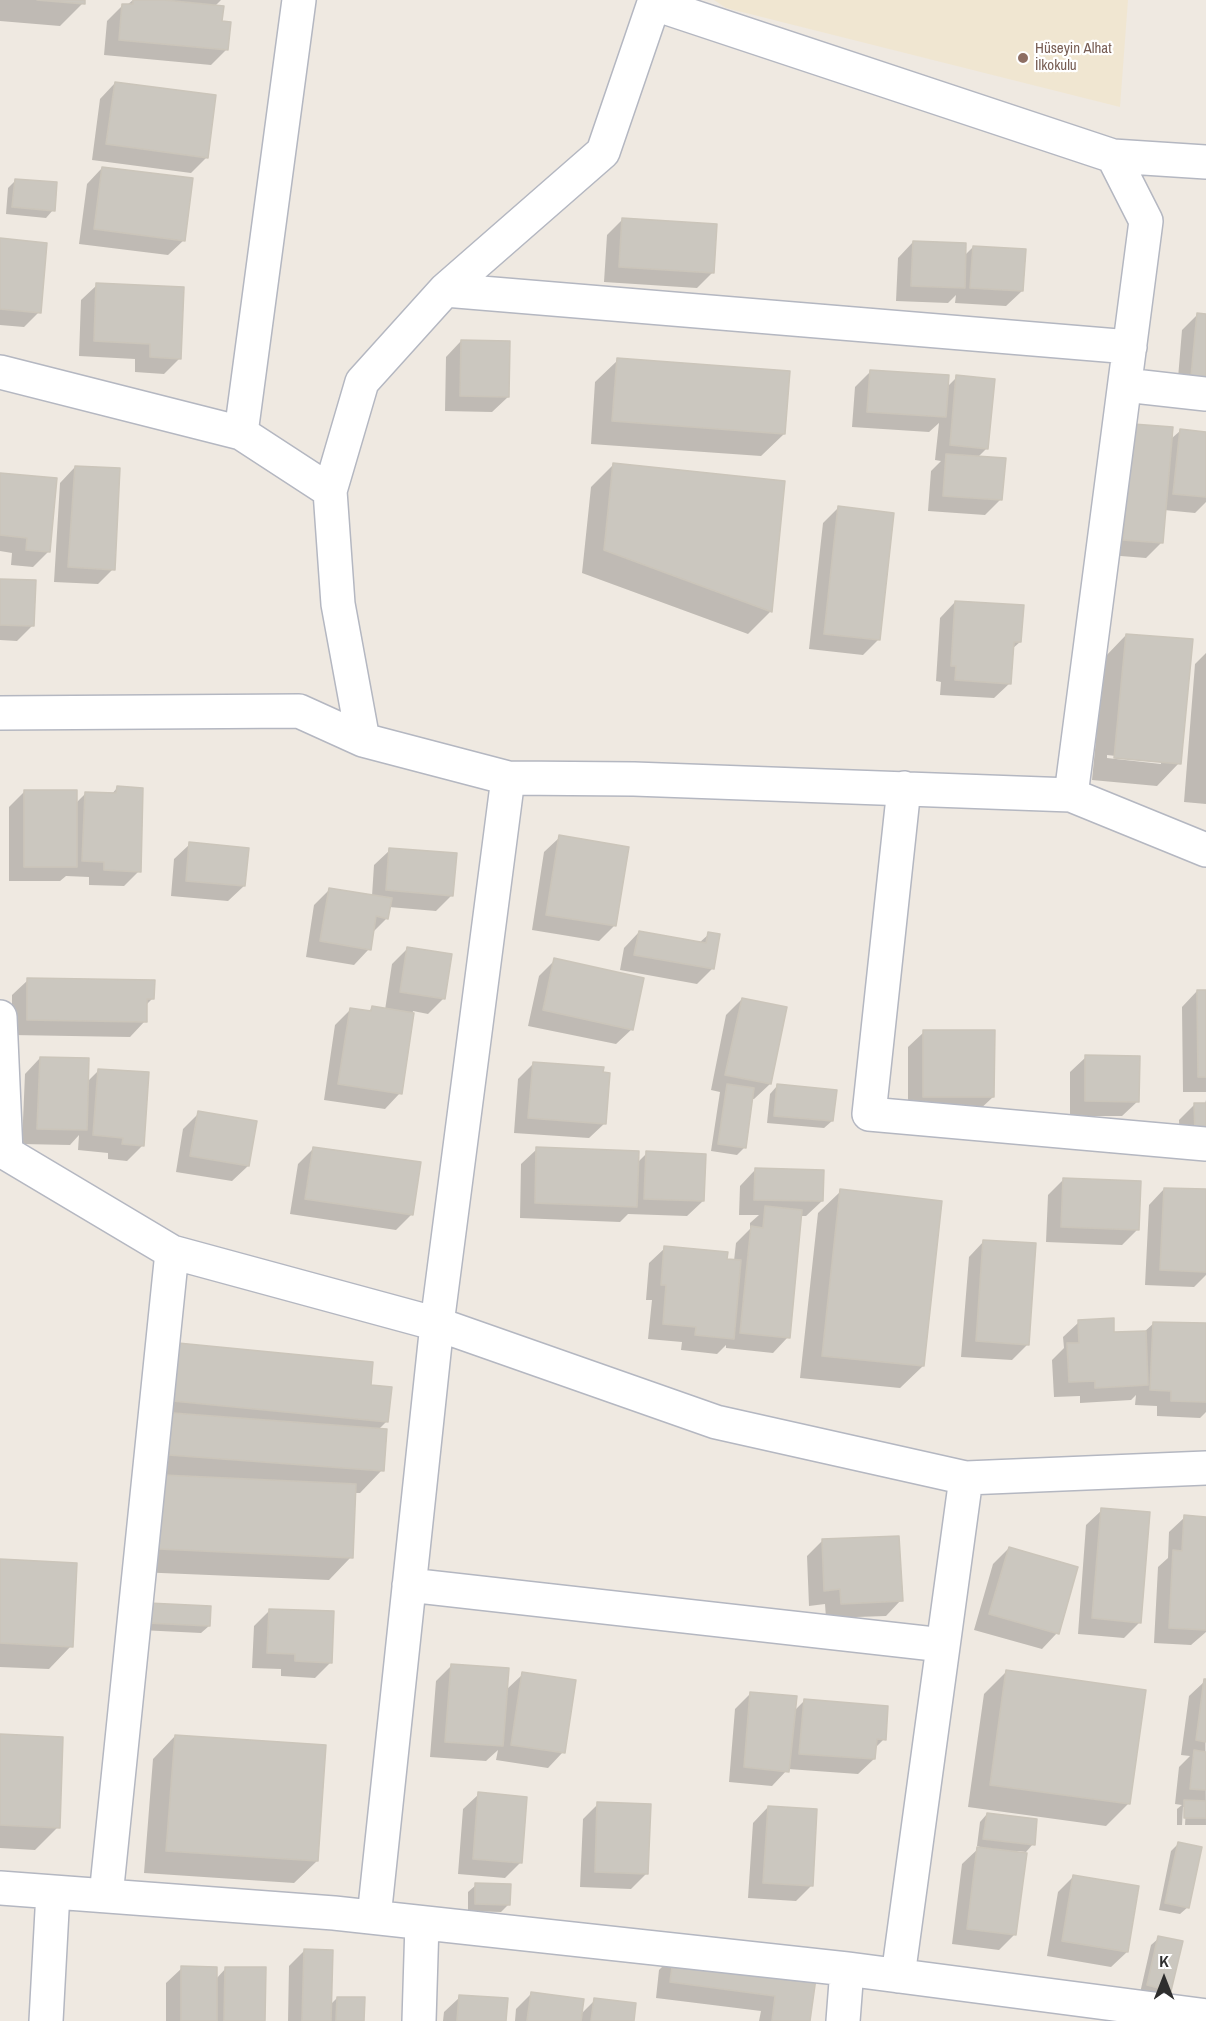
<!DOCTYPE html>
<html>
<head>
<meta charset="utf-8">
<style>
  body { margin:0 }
  #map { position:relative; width:1206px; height:2021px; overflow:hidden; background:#efe9e1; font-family:"Archivo Narrow",sans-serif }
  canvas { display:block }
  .north { position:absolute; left:1134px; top:1949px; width:60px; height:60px; -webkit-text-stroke:4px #fff; paint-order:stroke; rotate:0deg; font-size:16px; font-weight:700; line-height:24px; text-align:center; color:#2e2e2e }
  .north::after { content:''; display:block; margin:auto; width:21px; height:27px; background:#2e2e2e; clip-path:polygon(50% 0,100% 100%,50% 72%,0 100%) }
</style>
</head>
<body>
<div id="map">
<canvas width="1206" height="2021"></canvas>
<div class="north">K</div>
</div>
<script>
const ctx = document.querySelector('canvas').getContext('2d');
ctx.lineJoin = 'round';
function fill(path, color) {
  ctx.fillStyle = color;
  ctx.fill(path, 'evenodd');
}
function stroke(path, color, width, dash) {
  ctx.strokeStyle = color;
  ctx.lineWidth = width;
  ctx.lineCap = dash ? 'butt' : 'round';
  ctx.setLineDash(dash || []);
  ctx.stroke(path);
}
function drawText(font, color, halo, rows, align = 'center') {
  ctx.font = font + ' "Archivo Narrow",sans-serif';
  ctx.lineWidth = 4.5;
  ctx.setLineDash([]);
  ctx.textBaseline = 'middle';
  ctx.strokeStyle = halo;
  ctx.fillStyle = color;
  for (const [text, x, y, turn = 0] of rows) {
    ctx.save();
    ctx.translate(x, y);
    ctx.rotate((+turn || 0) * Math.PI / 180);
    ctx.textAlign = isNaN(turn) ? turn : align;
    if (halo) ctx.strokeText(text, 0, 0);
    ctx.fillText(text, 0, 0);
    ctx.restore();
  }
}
const education = new Path2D(`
  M714,0h414l-8,107 -394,-99z`);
const shadow = new Path2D(`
  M0,0h83v3l-23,23 -60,-5z
  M133,0h88l-6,6 12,43 -16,16 -107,-10 3,-34 16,-16h4z
  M115,83l92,74 -16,16 -99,-13 8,-61z
  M102,168l82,72 -16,15 -89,-11 8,-60z
  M16,180l37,30 -7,8 -40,-4 2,-26z
  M623,219l90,53 -16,16 -93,-6 3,-47z
  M0,239l39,73 -15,15 -24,-2z
  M913,242l51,14 9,-9 49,44 -16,15 -51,-3 1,-8 -8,8 -52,-2 2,-43z
  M97,285l83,73 -16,16 -29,-2v-13l-56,-3 2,-56z
  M1197,315h9v89l-30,-2 6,-72z
  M461,341l47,56 -16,15 -47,-1 1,-54z
  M618,360l166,74 -23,22 -170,-12 4,-62z
  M871,371l76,16 10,-10 30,71 -9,9 23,42 -16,16 -57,-4 3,-40 10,-10 -6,-1 4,-37 -10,9 -77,-5 3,-40z
  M1180,431l26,2v69l-11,11 -31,-3 -3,33 -15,15 -38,-3 5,-65z
  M614,464l169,18 -13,130 -22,22 -166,-61 9,-86z
  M75,467l38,102 -15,15 -44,-2 6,-99z
  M0,474l49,77 -16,16 -22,-2 1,-12 -12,-2z
  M838,508l41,131 -16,16 -54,-6 14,-126z
  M0,581l33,44 -16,16 -17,-1z
  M955,602l65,40 -8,7 -2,34 -16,15 -54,-3 1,-13 -5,-1 4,-63z
  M1126,635l53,128 -22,23 -65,-6 12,-122zM1107,755l54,6v3l-54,-6z
  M1206,653v151l-22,-2 11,-138z
  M117,788l22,83 -15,15 -35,-1v-8l-23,-1 -6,5h-51v-74l16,-16 50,13 10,-10 26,1z
  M560,837l54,89 -15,15 -67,-11 12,-78z
  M190,844l54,42 -16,15 -57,-5 3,-37z
  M390,850l62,45 -16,16 -47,-4 -2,11 -15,15 -3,16 -15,16 -48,-8 8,-52 15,-15 43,6 2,-31z
  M639,932l60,11 10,-9 4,34 -16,16 -77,-14 4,-22z
  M407,949l37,49 -16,16 -15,-3 -13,82 -15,16 -61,-9 11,-75 15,-15 18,2 4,-4 13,2 7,-46z
  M555,960l77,69 -16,15 -88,-18 11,-50z
  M28,980l125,18 -8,8v15l-15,16 -118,-2v-40z
  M1197,991h9v101h-23l-1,-85z
  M742,999l28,85 -16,15h-3l-6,48 -8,8 -26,-4 9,-59 -9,-2 15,-75z
  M924,1032l69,65 -16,15h-69v-65z
  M1086,1057l52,44 -16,15h-52v-44z
  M40,1058l47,24 12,-12 43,76 -15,15 -19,-2v-6l-30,-3 1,-15 -9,10 -48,-1 3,-70z
  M534,1063l71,60 -16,15 -75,-5 4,-54z
  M777,1086l55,35 -8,7 -57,-5 3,-29z
  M1206,1100v47l-26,1 -1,-28 16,-16h10z
  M199,1113l49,53 -16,15 -56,-9 7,-43z
  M313,1149l99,65 -16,16 -106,-16 8,-50z
  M537,1149l100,14 10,-10 56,48 -16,15 -59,-2 -8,8 -100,-4 1,-54z
  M755,1170l67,31 -16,15h-6l-12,121 -15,16 -47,-5v-3l-9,9 -36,-4 1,-8 -34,-3 4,-39h-6l3,-37 16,-15 69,13 2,-18 14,-14v-6l9,-8h-20l1,-29z
  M1064,1179l73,51 -15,15 -76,-3 2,-47z
  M1164,1189l42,2v84l-12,12 -49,-2 4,-80z
  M841,1191l82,175 -23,22 -100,-10 18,-165z
  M984,1241l44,103 -16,16 -51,-3 8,-100z
  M1079,1322l34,12 31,-2 10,-9 52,2v87l-6,6 -43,-2v-10l-22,-1 1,-10 -5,5 -51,3v-7l-26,1 -2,-37 12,-12 -1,-11z
  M156,1367l213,19 18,35 -9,9 4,40 -22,23h-6l-3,64 -22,23 -192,-8z
  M1102,1510l38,112 -16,16 -46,-4 8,-109z
  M1185,1517l21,1v114l-15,13 -37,-2 4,-76 10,-9 1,-26z
  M822,1541l79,59 -15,16 -60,2 -1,-14 -16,2 -2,-50z
  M1009,1548l48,85 -15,16 -68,-19 19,-66z
  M0,1561l71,85 -22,23 -49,-2z
  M149,1604l60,22 -8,7 -61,-3z
  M269,1611l62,51 -16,16 -34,-2v-7l-29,-1 2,-42z
  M451,1666l55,24 17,-16 40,78 -15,16 -52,-8 2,-10 -12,11 -56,-4 6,-76z
  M1007,1671l121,133 -22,22 -138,-19 16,-113z
  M1205,1681l1,144h-21l1,-18h-3l-1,18h-5v-16l5,-4 -7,-1 4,-37 11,-11 -9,-1 8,-59z
  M751,1693l43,18 10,-10 80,38 -10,10v10l-16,15 -70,-5 -16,17 -43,-4 6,-73z
  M0,1736l58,91 -23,23 -35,-2z
  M175,1736l142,125 -23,22 -150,-10 9,-114z
  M479,1794l42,68 -16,16 -47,-4 5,-65z
  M598,1804l49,69 -16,16 -51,-2 3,-68z
  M768,1807l43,79 -15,15 -48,-3 5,-75z
  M987,1814l46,30 -7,8 -9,-1 -3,84 -15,15 -47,-6 10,-80 18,-17 -3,-1 3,-24z
  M1178,1844l10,63 -8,7 -21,-4 12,-59z
  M1074,1876l53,76 -16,15 -64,-11 11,-64z
  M476,1885l33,19 -8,8 -33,-1v-19z
  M1159,1938l11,52 -8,8 -22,-5 11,-48z
  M305,1950l24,56 8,-8 26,23h-75l1,-55z
  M675,1954l140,18 -7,49h-49l2,-10 -105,-13 3,-28z
  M182,1968l34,11 10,-11 37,53h-97v-38z
  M532,1993l49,21 14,-14 38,21h-118l1,-12z
  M460,1997l45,24h-62l1,-9z`);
const building = new Path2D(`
  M37,0h48v4z
  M133,0h31l60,6 -2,15 9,1 -3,28 -109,-10 3,-36h11z
  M115,82l101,13 -8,63 -102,-14z
  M102,167l91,11 -8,63 -91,-12z
  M15,179l42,3 -2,29 -43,-4z
  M622,218l95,6 -3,49 -95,-6z
  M0,238l47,5 -6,70 -41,-4z
  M913,241l53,2 -1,45 -54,-2z
  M973,246l53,3 -3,42 -53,-3z
  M96,283l88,4 -3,72 -31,-2v-13l-56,-3z
  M1197,313l9,1v74l-16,-1z
  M461,340l49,1 -1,56 -49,-1z
  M617,358l173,13 -5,63 -173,-13z
  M870,370l79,5 -3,42 -79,-5z
  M956,375l39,4 -7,70 -38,-4z
  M1120,423l53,4 -10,116 -40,-3 5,-65z
  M1180,429l26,3v65l-33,-3z
  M946,454l60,4 -4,42 -59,-4z
  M613,463l172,18 -13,131 -168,-62z
  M75,466l45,2 -5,102 -47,-3z
  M0,473l57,5 -7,74 -24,-2 1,-12 -27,-3z
  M838,506l56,7 -14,127 -56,-6z
  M0,579l36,1 -2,46 -34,-1z
  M955,601l69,4 -3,37h-7l-3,42 -56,-4 1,-14h-5z
  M1126,634l67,5 -12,125 -67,-6z
  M117,786l26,2 -2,84 -37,-2v-8l-22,-1 3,-69 31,1z
  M24,790h53v77h-53z
  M559,835l70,12 -13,79 -70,-11z
  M189,842l60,6 -4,38 -59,-5z
  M389,848l68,5 -4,43 -67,-6z
  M329,888l63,10 -4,21 -12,-3 -5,34 -51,-9z
  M639,931l67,12 2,-11 12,2 -6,35 -80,-14z
  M407,947l45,7 -7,45 -45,-7z
  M554,958l90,20 -11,52 -90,-20z
  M27,978l128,2 -1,19h-7v23l-120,-2z
  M1197,990h9v87h-8z
  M742,998l45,9 -16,77 -46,-9z
  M372,1006l42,7 -12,81 -64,-10 12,-76 21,3z
  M923,1030h72l-1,67h-71z
  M1085,1055l55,1 -1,46 -54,-1z
  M40,1057l49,1 -2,72 -50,-1z
  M533,1062l71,5 -1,5 7,1 -4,51 -78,-6z
  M98,1069l51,3 -5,74 -22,-2 1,-6 -30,-3z
  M727,1084l27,4 -8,60 -28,-4z
  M777,1084l60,6 -4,31 -59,-5z
  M1194,1103h12v29l-11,1z
  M198,1111l59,10 -8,45 -59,-10z
  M313,1147l108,15 -8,53 -108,-16z
  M536,1147l103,4 -2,56 -102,-4z
  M646,1151l60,3 -2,47 -60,-2z
  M755,1168l69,2 -1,31 -69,-1z
  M1063,1178l78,3 -2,49 -78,-3z
  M1164,1188l42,1v83l-46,-2z
  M840,1189l102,12 -18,165 -102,-10z
  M765,1206l37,4 -12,128 -50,-5 11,-107 12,2z
  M983,1240l53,3 -7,102 -53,-4z
  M664,1246l64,6 -1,7 14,1 -7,79 -39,-4 1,-8 -33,-3 3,-39h-5z
  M1114,1318v14l32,-1 2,54 -53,3v-7l-26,1 -2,-39h12l-1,-23z
  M1153,1322l53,1v79l-35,-1v-10l-21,-1z
  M178,1343l195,19 -2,23 21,2 -4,35 -215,-21z
  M172,1413l215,16 -3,42 -215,-16z
  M162,1475l194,9 -3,74 -194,-9z
  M1101,1508l49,4 -9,111 -49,-5z
  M1184,1515l22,2v113l-37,-2 4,-78 9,1z
  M899,1536l4,65 -62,3 -1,-15 -16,2 -2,-52z
  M1009,1547l69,20 -19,67 -70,-20z
  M0,1559l77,4 -4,84 -73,-4z
  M148,1603l63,3 -1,20 -63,-3z
  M269,1609l65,2 -2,52 -37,-2v-7l-28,-1z
  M451,1664l58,4 -6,78 -58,-4z
  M1006,1670l140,20 -16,114 -140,-19z
  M522,1672l54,8 -11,73 -54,-8z
  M1204,1679h2v63l-10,-2z
  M750,1692l47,4 -8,76 -45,-5z
  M804,1699l84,7 -2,34 -9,-1 -2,20 -76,-5z
  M0,1734l63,3 -3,91 -60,-3z
  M175,1735l151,10 -8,116 -152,-10z
  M1194,1750l12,2v38l-16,-1z
  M478,1792l49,5 -5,66 -49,-4z
  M1184,1800l22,1v17h-22z
  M597,1802l54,2 -3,70 -53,-2z
  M768,1806l49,3 -4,77 -50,-3z
  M987,1813l50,6 -2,26 -52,-6z
  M1178,1842l24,5 -13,61 -24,-5z
  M977,1847l50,6 -11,82 -49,-6z
  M1073,1875l66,11 -11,66 -66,-11z
  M475,1883l36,1 -1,21 -35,-1z
  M1158,1936l25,5 -12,50 -24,-6z
  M304,1949l29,1 -2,71h-29z
  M674,1952l143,19 -7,50h-38l3,-25 -105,-14z
  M181,1966l36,1v54h-36z
  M225,1967h41l-1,54h-41z
  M531,1992l53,7 -3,22h-54z
  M459,1995l49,3 -2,23h-49z
  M337,1997h28l-1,24h-28z
  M594,1998l42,5 -2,18h-43z`);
const minor = new Path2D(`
  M655,4l458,152 33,65 -75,574
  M1113,156l93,6
  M445,290l685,57
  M0,372l241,61 89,58
  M1125,385l81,9
  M241,433l58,-433
  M0,713l299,-2 64,29 145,38 126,1 437,16 135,55
  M363,740l-25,-136 -8,-113 32,-109 83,-92 158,-138 52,-152
  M904,788l-35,326 337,30
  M0,1017l6,136 166,99 -66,644
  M172,1252l265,72 279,98 250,56 240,-10
  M409,1585l534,60
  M0,1888l334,25 513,56 359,47
  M374,1917l63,-593 71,-546
  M898,1976l68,-498
  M46,2021l7,-129
  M419,2021l3,-98
  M843,2021l4,-52`);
const markers = [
  [1023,58,6,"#8d6e63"]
];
const educationNames = [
  ["Hüseyin Alhat",1035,49],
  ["İlkokulu",1035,66]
];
fill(education, '#f0e6d1');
fill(shadow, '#0003');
fill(building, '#cbc7bf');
stroke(building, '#cbc5ba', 1.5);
stroke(minor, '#b4b7c1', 36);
stroke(minor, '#fff', 33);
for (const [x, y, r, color] of markers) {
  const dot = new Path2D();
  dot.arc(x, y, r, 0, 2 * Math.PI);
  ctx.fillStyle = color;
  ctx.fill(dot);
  stroke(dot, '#fff', 2);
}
drawText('15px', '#785e54', '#fff', educationNames, 'left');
</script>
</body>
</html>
